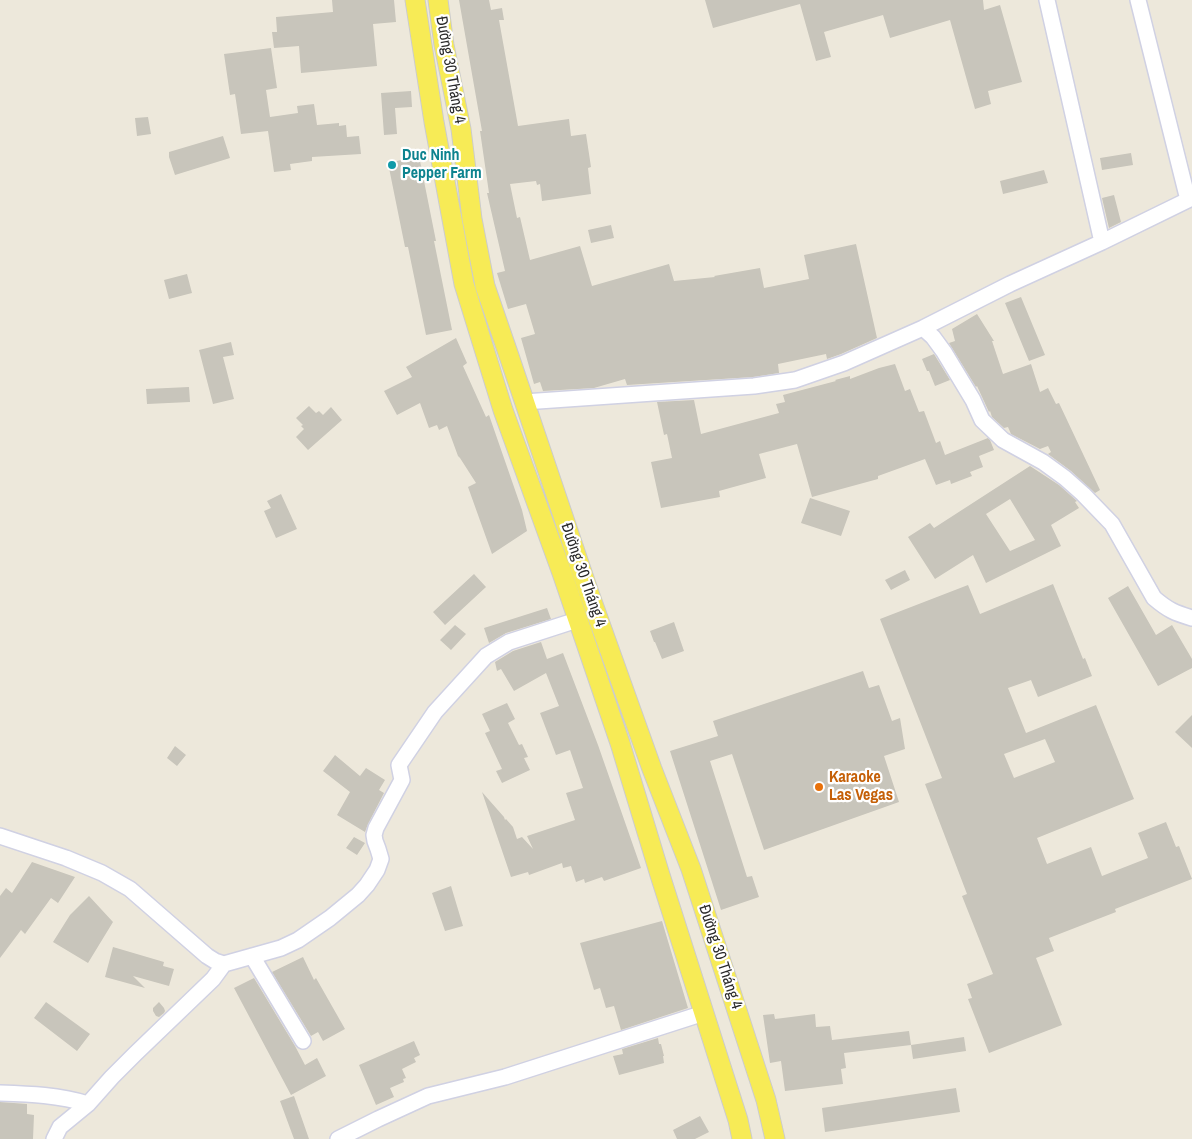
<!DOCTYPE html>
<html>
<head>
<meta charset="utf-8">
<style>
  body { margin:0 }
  canvas { display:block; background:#ede8db }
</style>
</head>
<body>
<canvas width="1192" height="1139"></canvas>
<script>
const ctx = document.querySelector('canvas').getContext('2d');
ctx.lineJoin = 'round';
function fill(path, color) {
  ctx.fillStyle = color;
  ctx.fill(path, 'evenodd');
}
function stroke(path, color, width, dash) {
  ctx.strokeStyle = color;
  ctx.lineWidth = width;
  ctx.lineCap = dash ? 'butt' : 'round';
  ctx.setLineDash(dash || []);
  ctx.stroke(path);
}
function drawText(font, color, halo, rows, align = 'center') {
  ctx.font = font + ' "Archivo Narrow",sans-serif';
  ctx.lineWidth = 4.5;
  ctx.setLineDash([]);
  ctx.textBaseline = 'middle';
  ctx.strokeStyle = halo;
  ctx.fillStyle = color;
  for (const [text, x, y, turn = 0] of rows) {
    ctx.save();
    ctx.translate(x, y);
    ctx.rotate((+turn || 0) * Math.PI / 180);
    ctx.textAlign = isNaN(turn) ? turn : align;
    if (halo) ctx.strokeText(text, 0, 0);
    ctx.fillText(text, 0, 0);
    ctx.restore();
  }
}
const building = new Path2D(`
  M332,0h62l2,22 -23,2 4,42 -76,7 -2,-27 -25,2 -2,-16h5l-1,-15 57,-5z
  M459,0h30l2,10 11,-2 2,12h-5l19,106 51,-7 2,17 15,-2 5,33 -3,1 3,26 -49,7 -2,-17 -3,1 -1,-4 -26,3 7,34 3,-1 10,43 50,-14 12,40 77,-22 5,17 41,-4 -1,-1 46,-8 4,20 45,-9 -5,-24 52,-11 21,94 -36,16 -14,5 -1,-5 -48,10 1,9 -26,4 -126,8 -2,-6 -31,9 -51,3 -3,-9 -6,2 -13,-46 14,-4 -9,-30 -18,5 -11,-36 8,-2 -18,-78h2l-9,-62h2z
  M705,0h278l1,10 16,-5 22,77 -34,9 3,13 -16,5 -25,-89 -60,18 -7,-23 -59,17 7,25 -15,4 -16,-57 -87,24z
  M271,48l6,40 -11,2 4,27 28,-4 -1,-7 17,-2 3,21 22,-2v3l7,-1 1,12 12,-1 2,18 -49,3v4l-22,3 1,6 -17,2 -6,-41 -27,3 -6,-40 -5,1 -6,-41z
  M411,91l1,16 -17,1 2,26 -13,1 -3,-42z
  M148,117l3,17 -14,2 -2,-18z
  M223,136l7,22 -55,17 -6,-18v-5z
  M1131,153l2,12 -31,5 -2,-12z
  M419,156l17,85h-2l18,89 -26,5 -18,-88h-3l-17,-84z
  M1044,170l4,13 -45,11 -3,-13z
  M1114,195l7,27 -12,6 -7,-30z
  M611,225l3,13 -23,5 -3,-13z
  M187,274l5,19 -23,6 -5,-19z
  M1021,297l24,58 -16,6 -24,-58z
  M977,314l17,27h-2l11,33 28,-10 9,28 8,-4 8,16 3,-1 41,87 -5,3 -24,-22 -23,-17 3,-2 -3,-6 -8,3 -29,-15 -3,-7 -4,1 -12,-11 -2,-6 -1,1 -12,-26 -1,1 -27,-44 6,-2 -3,-12z
  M456,338l11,25 -4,3 23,51 3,-2 33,95 5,21 -35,23 -24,-67 8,-4 -16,-25 -2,-2 -11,-30 -8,4 -2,-5 -8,3 -9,-25 -23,12 -13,-24 28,-14 -6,-10z
  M231,342l3,13 -11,2 11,42 -21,5 -14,-54z
  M934,354l16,26 -15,6 -6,-15h-2l-5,-12z
  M895,364l10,27 5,-2 9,23 5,-1 12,32 4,-2 5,14 43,-17 2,2 4,10 -15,6 4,11 -13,5 2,4 -21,8 -1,-4 -14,5 -11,-26 -47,17v3l-66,18 -15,-53 -38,10 7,24 -47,13 1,6 -59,11 -10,-46 21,-4 -5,-24 -3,1 -7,-33 37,-2 7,34 78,-21 -3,-9 9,-2 -2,-7 53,-14 -1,-1 15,-4v3l29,-11z
  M189,387l1,15 -43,2 -1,-15z
  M309,406l7,7 3,-2 4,4 8,-8 11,13 -34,30 -12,-13 8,-8 -3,-3 2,-1 -7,-7z
  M1030,466l29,19 18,16 -2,1 4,6 -28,17 10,21 -75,37 -13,-28 -38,24 -27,-42 22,-14 4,5zM1010,499l25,41 -25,11 -24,-37z
  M281,494l16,35 -21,9 -12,-27 7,-3 -4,-7z
  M810,498l40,13 -9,25 -40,-13z
  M905,570l5,10 -19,10 -6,-10z
  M474,574l12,13 -41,38 -12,-13z
  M1053,584l30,75 2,-1 7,18 -54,21 -7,-17 -23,8 18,45 70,-28 38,94 -97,39 10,26 44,-17 11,29 46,-18 -10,-25 28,-11 10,25 3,-1 13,33 -77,30 1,3 -67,26 5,13 -18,7 26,67 -73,28 -21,-54 4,-1 -5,-14 26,-10 -31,-78 5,-2 -42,-110 17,-6 -62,-159 88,-34 12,29zM1045,739l10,23 -41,16 -10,-24z
  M1128,586l28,49 16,-10 20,34v9l-34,18 -50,-88z
  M547,608l4,11 -45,14 -17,10 -5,-15z
  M674,622l10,29 -22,8 -7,-17h-1l-4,-11z
  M455,625l11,9 -15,16 -11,-10z
  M541,642l6,17 16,-6 35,92 43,123 -37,13 -2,-4 -17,6 -1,-4 -8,3 -5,-16 -8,2 -1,-5 -33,12 -1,-3 -17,5 -29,-85 22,25 1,3 1,-1 7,8 4,12 5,-2 11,12 -6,-13 48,-16 -9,-27 17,-5 -13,-38 -14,5 -16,-42 19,-7 -13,-33 -32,18 -13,-22 -4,2 -2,-9 18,-11z
  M863,671l6,17 10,-3 13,36 8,-3 5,31 -21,7 15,46 -135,48 -32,-96 -22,7 37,116 5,-1 7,21 -38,13 -51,-159 48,-15 -5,-15z
  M507,703l8,16 -7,4 11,22 3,-1 6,13 -4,1 6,12 -28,13 -6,-12 6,-2 -17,-36 5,-2 -8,-17z
  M1192,715v33l-17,-16z
  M175,746l11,9 -9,11 -10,-8z
  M335,755l25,21 6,-8 19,12 -6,10 5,3 -16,31 -3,8 -28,-17 13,-23 -27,-21z
  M354,837l11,6 -8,12 -11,-7z
  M32,862l43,15 -17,26 -7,-5 -26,36 -4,-4 -21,28v-62l6,-8 6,5z
  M451,886l12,40 -18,5 -13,-38z
  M89,896l24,26 -25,41 -35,-21 17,-27z
  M662,921l26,87 -67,22 -7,-24 -8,2 -6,-20 -6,2 -14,-47z
  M113,947l51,15 -1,4 11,3 -5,17 -36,-10 12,12 -40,-11z
  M303,957l11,23 2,-2 29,51 -22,12 -5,-9 -7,4 -39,-64z
  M254,978l41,68 10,19 12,-7 9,18 -35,19 -57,-107z
  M46,1002l44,32 -13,17 -43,-33z
  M159,1002l5,6 1,3 -1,2 -5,4 -3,-1 -3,-5v-3z
  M774,1014l1,5 40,-5 1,13 14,-1 2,14 77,-9 2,14 -67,8 2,15 -5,1 2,15 -58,7 -4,-30 -11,2 -7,-48z
  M964,1037l2,14 -53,8 -2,-14z
  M658,1038l1,6h2l3,12h-1l1,7 -45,12 -6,-19 10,-2 -1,-5z
  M414,1041l6,14 -6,3 2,4 -14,7 4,9 -3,1 1,3 -14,6 4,9 -18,8 -17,-40z
  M956,1088l4,24 -135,20 -3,-24z
  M294,1096l15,43h-15l-14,-38z
  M0,1102l27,2v10l7,1 -1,24h-33z
  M700,1116l9,16 -14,7h-18l-4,-9z`);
const minor = new Path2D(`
  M1047,0l55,242
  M1138,0l50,200
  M923,328l10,9 11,15 29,48 9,20 21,20 40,22 22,16 18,16 29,30 42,74c14,12 21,15 38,20
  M524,402l230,-16 41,-6 49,-17 79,-35 87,-44 92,-42 90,-44
  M0,836l66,22 36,15 28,16 77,67 8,5 9,3 57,-16 17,-8 32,-22 28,-23 9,-10 10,-15 4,-11 -3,-10 -3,-8 -1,-6 2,-7 26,-48 -3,-15 36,-53 51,-56 23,-14 68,-22
  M252,956l51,85
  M0,1093c30,1 59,2 88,11
  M54,1139l6,-12 28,-23 24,-27 23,-23 78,-75 11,-15
  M338,1139l40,-20 50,-23 77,-19 199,-64`);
const major = new Path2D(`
  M415,0l19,122 30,162 39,126 59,163 58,170 40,132 78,245 4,19
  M438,0l6,45 17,84 11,90 13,67 23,67 80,237 64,179 39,100 75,231 9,39`);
const markers = [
  [392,165,5,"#0f9aa8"],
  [819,787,5,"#e8710a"]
];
const streetNames = [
  ["Đường 30 Tháng 4",450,70,80],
  ["Đường 30 Tháng 4",583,575,71],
  ["Đường 30 Tháng 4",720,957,72]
];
const cultureNames = [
  ["Duc Ninh",402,156],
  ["Pepper Farm",402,174]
];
const foodNames = [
  ["Karaoke",829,778],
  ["Las Vegas",829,796]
];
fill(building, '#c8c5bb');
stroke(minor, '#d0d1e3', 18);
stroke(major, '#ccc', 21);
stroke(minor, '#fff', 15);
stroke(major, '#f7eb56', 19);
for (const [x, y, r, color] of markers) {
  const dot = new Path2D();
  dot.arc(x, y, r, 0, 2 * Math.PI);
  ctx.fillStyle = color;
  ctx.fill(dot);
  stroke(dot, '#fff', 2);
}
drawText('16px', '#2a2a2a', '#fff', streetNames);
drawText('bold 16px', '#0d838f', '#fff', cultureNames, 'left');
drawText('bold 16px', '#c56008', '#fff', foodNames, 'left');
</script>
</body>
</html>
